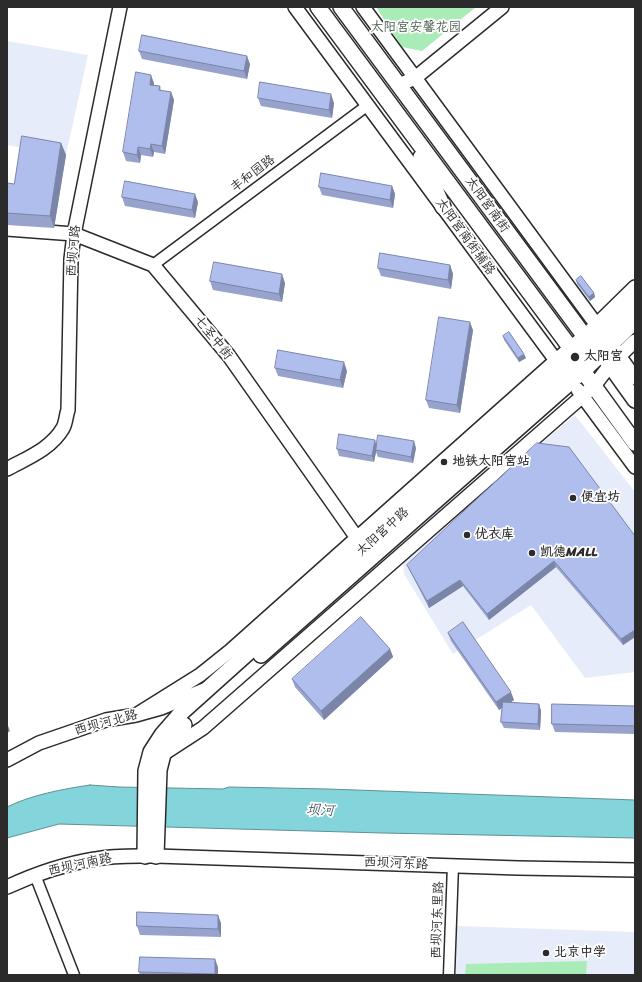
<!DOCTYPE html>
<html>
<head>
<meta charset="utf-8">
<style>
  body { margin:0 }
  #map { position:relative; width:642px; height:982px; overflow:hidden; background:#fff; font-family:Sriracha,sans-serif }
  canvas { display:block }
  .frame { position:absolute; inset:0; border:8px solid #2b2b2b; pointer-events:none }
</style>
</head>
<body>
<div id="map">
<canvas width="642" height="982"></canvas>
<div class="frame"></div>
</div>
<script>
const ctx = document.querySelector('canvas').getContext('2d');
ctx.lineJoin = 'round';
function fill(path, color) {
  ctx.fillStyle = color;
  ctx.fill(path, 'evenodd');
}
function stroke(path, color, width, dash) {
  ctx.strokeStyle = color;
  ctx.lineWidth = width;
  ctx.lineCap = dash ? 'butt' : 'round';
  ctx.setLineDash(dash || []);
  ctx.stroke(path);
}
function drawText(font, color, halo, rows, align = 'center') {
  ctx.font = font + ' Sriracha,"LXGW WenKai TC",sans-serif';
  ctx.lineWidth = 3.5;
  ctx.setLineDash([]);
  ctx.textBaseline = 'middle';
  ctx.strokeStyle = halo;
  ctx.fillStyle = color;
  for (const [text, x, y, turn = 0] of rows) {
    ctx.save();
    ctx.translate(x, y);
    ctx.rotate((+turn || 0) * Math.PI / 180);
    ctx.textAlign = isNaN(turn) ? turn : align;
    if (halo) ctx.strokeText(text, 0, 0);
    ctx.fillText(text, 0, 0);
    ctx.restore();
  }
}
const built = new Path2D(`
  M7,41l81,14 -22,100 -59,-10z
  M575,415l60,77v180l-50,6 -54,-73 -78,49 -49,-80 -1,-15z
  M457,926l178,6v43h-179z`);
const green = new Path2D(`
  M376,7h100l-54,44 -20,-4z
  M587,961l-1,14h-121l1,-11z`);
const water = new Path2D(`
  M90,785l29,2 104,2 6,-2 99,2 307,11v38l-253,-5 -323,-9 -52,14v-31c24,-12 56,-18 83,-22z`);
const minor = new Path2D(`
  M153,265l215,-160
  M35,875l39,100
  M449,975l4,-110`);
const tertiary = new Path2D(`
  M295,7l265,359
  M363,7l238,324
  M399,85l16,-7 87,-71
  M7,229l67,5 79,31 76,91 128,182
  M615,350l20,28
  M578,390l57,77
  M7,469c20,-11 44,-20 56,-41 3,-5 3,-13 5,-18l3,-151 3,-25 46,-227
  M136,715l64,-40 30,-24 340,-303 15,-12 50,-49
  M163,754l40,-26 391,-342 16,-21 25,-24
  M7,760l32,-17 67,-23 30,-5 25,-7 43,-18
  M7,887c28,-13 57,-23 88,-28 20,-4 41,-3 61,-3l362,12 117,2`);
const secondary = new Path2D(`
  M318,7l260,351 5,13 52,72
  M341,7l250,338 11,9 33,46
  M421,157l22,50
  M261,655l322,-284 52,-50
  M145,856l1,-85 5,-19 11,-17 20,-23 409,-367 44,-42
  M156,856l3,-86 4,-16 9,-16 12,-13`);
const wall = new Path2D(`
  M139,51l111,13 -3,15 -105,-20z
  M154,83v3h6l1,5 10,1 3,8 -9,54 -11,-2 -1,5 -12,-2 -1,8 -14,-2 -3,-9z
  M258,98l76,5 -2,15 -71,-12z
  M61,143l5,12 -12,73 -47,-3v-42l7,1z
  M392,186l3,8 -2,14 -71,-13 -3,-8z
  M122,197l76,5 -3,16 -70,-12z
  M450,265l3,9 -2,15 -70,-13 -3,-8z
  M576,280l18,13 1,4 -5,4 -13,-17z
  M210,281l75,2 -3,19 -69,-12z
  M473,330l-13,83 -31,-5 -3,-8z
  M503,336l23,22 -7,4 -15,-22z
  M275,368l72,3 -4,17 -65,-12z
  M376,445l40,3 -3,15 -35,-6 -2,-5 -2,10 -35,-6 -2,-7z
  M635,536v101l-12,8 -67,-78 -67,53 -26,-34 -34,22 -19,-37 -3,-6z
  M448,633l66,67 -4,3 29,1 2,7 -1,19 -36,-2 -3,-6 1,-15 -3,3 -48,-69z
  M390,649l3,8 -69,63 -29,-33 -3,-8z
  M635,706v28l-80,-2 -3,-8z
  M221,923v14l-81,-2 -3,-9z
  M218,967v8h-78l-1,-3z`);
const shadedWall = new Path2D(`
  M247,56l3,8 -3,15 -3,-8z
  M151,75l3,8 -1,10 -3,-8z
  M171,92l3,8 -9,54 -3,-8z
  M331,94l3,9 -2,15 -3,-8z
  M61,143l5,12 -12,73 -4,-12z
  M151,144l3,8 -1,5 -3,-8z
  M138,147l3,8 -1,8 -3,-8z
  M392,186l3,8 -2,14 -3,-8z
  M195,194l3,8 -3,16 -3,-8z
  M450,265l3,9 -2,15 -3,-9z
  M282,274l3,9 -3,19 -3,-8z
  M594,293l1,4 -5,4 -1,-4z
  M470,322l3,8 -13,83 -3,-8z
  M524,354l2,4 -7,4 -1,-4z
  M344,362l3,9 -4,17 -3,-8z
  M375,440l2,7 -1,3v2l-2,10 -2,-6z
  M414,441l2,7 -3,15 -2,-6z
  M554,561l2,6 -67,53 -2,-6z
  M460,580l3,6 -34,22 -2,-7z
  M635,630v7l-12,8 -2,-6z
  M390,649l3,8 -69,63 -3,-9z
  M511,692l3,8 -15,10 -3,-8z
  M539,704l2,7 -1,19 -2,-6z
  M7,723l3,8 -3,2z
  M218,915l3,8v14l-3,-8z
  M215,959l3,8v8h-2l-1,-1z`);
const building = new Path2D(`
  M142,35l105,21 -3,15 -105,-20z
  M136,72l15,3 -1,10 10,1 -1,4 12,2 -9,54 -11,-2 -1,5 -12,-2 -1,8 -14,-3z
  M260,82l71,12 -2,16 -71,-12z
  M22,136l39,7 -11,73 -43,-3v-30l7,1z
  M321,173l71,13 -2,14 -71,-13z
  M125,181l70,13 -3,16 -70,-13z
  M380,253l70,12 -2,15 -70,-12z
  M214,262l68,12 -3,20 -69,-13z
  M581,276l13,17 -5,4 -13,-17z
  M439,317l31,5 -13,83 -31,-5z
  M509,332l15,22 -6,4 -15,-22z
  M278,350l66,12 -4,18 -65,-12z
  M339,434l36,6 -3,16 -35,-7z
  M378,435l36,6 -3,16 -35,-7z
  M537,443l32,4 66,89v94l-14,9 -67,-78 -67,53 -27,-34 -33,21 -20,-36z
  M361,617l29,32 -69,62 -29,-32z
  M463,622l48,70 -15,10 -48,-69z
  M503,702l36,2 -1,20 -37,-2z
  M552,704l83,2v20l-83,-2z
  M137,912l81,3v14l-81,-3z
  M140,957l75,2v15l-76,-2z`);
const markers = [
  [575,357,5,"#2b2b2b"],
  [444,462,4,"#2b2b2b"],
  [573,498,4,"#2b2b2b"],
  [467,535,4,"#2b2b2b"],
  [532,553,4,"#2b2b2b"],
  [546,953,4,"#2b2b2b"]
];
const parkNames = [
  ["太阳宫安馨花园",416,28]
];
const streetNames = [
  ["丰和园路",253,174,-37],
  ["太阳宫南街",487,205,54],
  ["太阳宫南街辅路",465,237,54],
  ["西坝河路",74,251,-85],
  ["七圣中街",213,338,51],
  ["太阳宫中路",383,532,-42],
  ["西坝河北路",106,723,-15],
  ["西坝河东路",396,864,2],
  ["西坝河南路",80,865,-12],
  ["西坝河东里路",438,920,-88]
];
const poiNames = [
  ["太阳宫",584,357],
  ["地铁太阳宫站",452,462],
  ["便宜坊",581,498],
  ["优衣库",475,535],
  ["凯德MALL",540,553],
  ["北京中学",554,953]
];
const waterNames = [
  ["坝河",320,811,2]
];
fill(built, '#e7ecfa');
fill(green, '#a9ecb7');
fill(water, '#83d4db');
stroke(water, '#609095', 1);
stroke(minor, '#2b2b2b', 13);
stroke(tertiary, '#2b2b2b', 16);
stroke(secondary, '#2b2b2b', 18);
stroke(minor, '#fff', 10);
stroke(tertiary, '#fff', 13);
stroke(secondary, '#fff', 15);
fill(wall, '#97a3cd');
fill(shadedWall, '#7b85a7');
fill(building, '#b0beee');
stroke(building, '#7b85a7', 1);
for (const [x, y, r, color] of markers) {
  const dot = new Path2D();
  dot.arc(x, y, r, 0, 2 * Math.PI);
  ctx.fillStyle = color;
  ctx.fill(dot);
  stroke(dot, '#fff', 1.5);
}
drawText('13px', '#4a5b4e', '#fff', parkNames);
drawText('13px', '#2b2b2b', '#fff', streetNames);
drawText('bold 13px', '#2b2b2b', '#fff', poiNames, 'left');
drawText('italic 14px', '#455e60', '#fff', waterNames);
</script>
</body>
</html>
